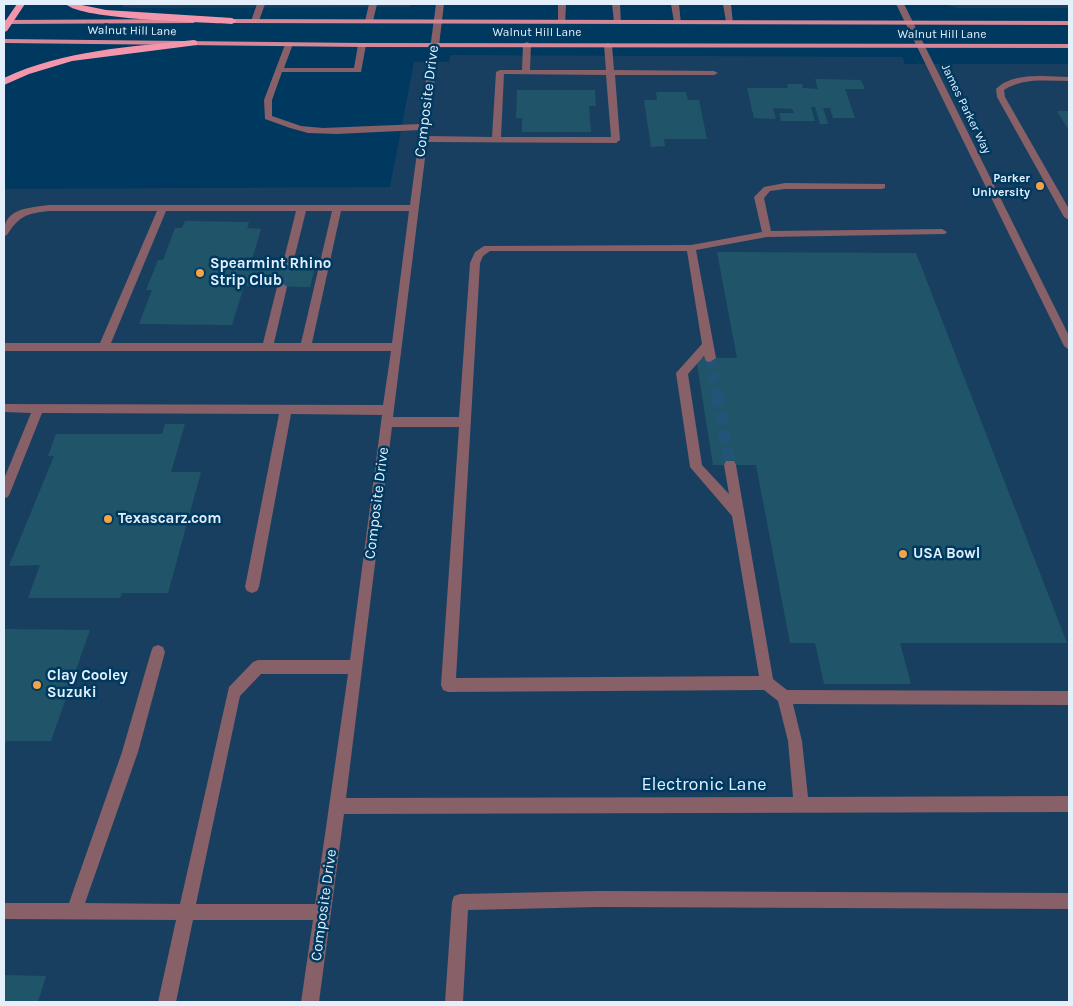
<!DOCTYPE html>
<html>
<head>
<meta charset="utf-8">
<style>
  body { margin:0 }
  #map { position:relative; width:1073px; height:1006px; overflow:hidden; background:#00395f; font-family:Karla,sans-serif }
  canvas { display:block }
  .frame { position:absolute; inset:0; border:5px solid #e3f0fc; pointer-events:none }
</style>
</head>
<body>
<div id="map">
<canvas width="1073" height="1006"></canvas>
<div class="frame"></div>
</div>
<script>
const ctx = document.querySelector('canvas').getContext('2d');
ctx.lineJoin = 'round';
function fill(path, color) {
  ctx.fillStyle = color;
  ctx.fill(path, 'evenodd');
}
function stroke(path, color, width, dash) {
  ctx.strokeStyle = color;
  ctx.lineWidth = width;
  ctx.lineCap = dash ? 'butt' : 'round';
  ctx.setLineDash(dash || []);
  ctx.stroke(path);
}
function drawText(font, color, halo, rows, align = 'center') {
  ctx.font = font + ' Karla,sans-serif';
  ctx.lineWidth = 5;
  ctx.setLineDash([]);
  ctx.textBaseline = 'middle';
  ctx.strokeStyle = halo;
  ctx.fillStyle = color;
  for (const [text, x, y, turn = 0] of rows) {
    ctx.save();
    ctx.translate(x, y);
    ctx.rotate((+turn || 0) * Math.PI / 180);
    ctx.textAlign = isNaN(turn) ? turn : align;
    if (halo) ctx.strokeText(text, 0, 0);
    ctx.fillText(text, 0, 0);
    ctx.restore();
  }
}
const built = new Path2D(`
  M124,4h286v3l-275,1 -13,-1z
  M946,4h123v4h-113z
  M450,55l452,2 3,7h164v938h-1065v-813l386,-2 24,-125h35z`);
const building = new Path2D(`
  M815,79l46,1 4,9h-20l10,29h-22l-3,-10h-7l5,16h-8l-5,-17h-4l4,14h-34l-2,-8h15l-2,-4 -19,-1 3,11 -22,-1 -7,-30h41l-1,-4h15l1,4 15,1z
  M517,90h78l1,16h-7l2,26h-69v-14h-6z
  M656,92h30l2,8h11l8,39h-43l1,7 -14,1 -7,-47h13z
  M1057,111h12v20z
  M185,221l64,1 -2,6 14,1 -9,31h18l-1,3h47l-6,24 -66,-1 -12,39 -93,-1 13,-34h-6l12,-30h5l12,-32h7z
  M717,252l199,1 151,390h-167l11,41h-87l-9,-41h-25l-34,-178h-43l-17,-107h41z
  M165,424h20l-14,48h30l-33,121h-46l-2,5h-92l12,-33 -31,1 45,-110h-6l8,-22h106z
  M4,629l86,1 -39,111h-45l-2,7z
  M4,975l42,1 -8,26h-34z`);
const minorTunnelFar1 = new Path2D(`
  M282,287l6,-24
  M710,358l7,38`);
const minorTunnel = new Path2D(`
  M717,395l13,70`);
const minor = new Path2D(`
  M257,4h8l-6,17 -4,2 -4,-2z
  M369,4h8l-4,17 -4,2 -4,-2z
  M436,4h8l-16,132 64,1 4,-65 4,-2h22l1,-26 4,-2 4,2 -1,26h76l-2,-25 4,-2 4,2 2,25 100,1 4,2 -4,2h-99l5,65 -4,3 -189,-1 -34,275h66l11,-154 5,-11 9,-6 207,-1 71,-13 -8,-35 10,-10 21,-4 100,1v4l-3,1h-97l-15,2 -6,7 7,33 171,-2 5,3 -2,2 -178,3 -71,13 20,108 -6,4 -4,-1 -2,-5 -16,18 14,91 27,29 -5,-29 2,-4h8l2,4 37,214 14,11 282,1v14l-276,-1 9,37 6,56 261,-1v16l-725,2 -25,188h-18l12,-82h-120l-17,82h-18l18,-82 -172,-1v-16h65l53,-151 29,-100 2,-5 5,-2 5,2 2,5 -27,100 -53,151 95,1 49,-217 24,-25 5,-2h92l32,-245 -91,-1 -32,173 -2,4 -5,2 -5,-2 -2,-4 34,-173 -237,-1 -32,80 -2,4 -4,1v-19l27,-66 -27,-1v-8l379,1 8,-54h-387v-8h96l57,-132h-108c-23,3 -29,4 -42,24l-3,1c-2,-28 24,-28 45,-31h361l10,-75 -83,4 -29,-1 -18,-5 -25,-9 -1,-19 22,-58 7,2 -9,24h70l4,-23 4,-2 4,2 -5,27h-79l-10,28v16l29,10 22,2 97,-4zM504,74l102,1 5,62h-110zM166,211h130l-13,52 5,3 5,-3 13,-52h26l-31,132h-27l13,-56 -5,-4 -5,4 -14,56h-152zM341,211h68l-17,132h-80zM490,251h197l15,93 -26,29 14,94 42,49 27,160 -303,2 24,-415 3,-7zM392,427h67l-18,258 2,5 5,2 316,-2 14,11 10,40 5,56 -447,1zM261,674h87l-33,230h-119l44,-208z
  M558,4h8l-1,20 -7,-2z
  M612,4h8l1,20 -7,-2z
  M671,4h8l2,20 -7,-2z
  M723,4h8l2,20 -7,-2z
  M896,4h8l165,332v14l-5,-4z
  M1043,76l26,1v4c-22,0 -45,-4 -65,9l1,7 64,112v11l-5,-3 -67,-120 -1,-8c12,-12 30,-13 47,-13z
  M598,891l471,2v16l-471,-2 -130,3 -5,92h-18l7,-100 2,-6 6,-2z`);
const major = new Path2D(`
  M191,19h3v4l-190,1v-4z
  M218,19l851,2v4l-848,-2 -4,-2z
  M4,39l358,4 707,1v4l-707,-1 -358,-4z`);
const highway = new Path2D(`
  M17,4h8l-18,27 -3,1v-9z
  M66,4h11l29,6 126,8 5,3 -5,3c-28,-2 -152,-4 -166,-20z
  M194,40l3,1v4l-125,16 -43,13 -25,11v-7c60,-28 125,-31 190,-38z`);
const markers = [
  [1040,186,5,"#f5a346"],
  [200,273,5,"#f5a346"],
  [108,519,5,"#f5a346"],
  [903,554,5,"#f5a346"],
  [37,685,5,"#f5a346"]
];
const farStreetnames = [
  ["Walnut Hill Lane",132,31,1],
  ["Walnut Hill Lane",537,33],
  ["Walnut Hill Lane",942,35],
  ["James Parker Way",966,109,64]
];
const farPoinames = [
  ["Parker",1030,179],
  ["University",1030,193]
];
const streetNames = [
  ["Composite Drive",427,101,-83],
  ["Composite Drive",377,503,-83],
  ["Composite Drive",324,905,-82]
];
const poiNames = [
  ["Spearmint Rhino",210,264],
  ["Strip Club",210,281],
  ["Texascarz.com",118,519],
  ["USA Bowl",913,554],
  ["Clay Cooley",47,676],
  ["Suzuki",47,693]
];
const nearStreetnames = [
  ["Electronic Lane",704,785]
];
fill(built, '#183f5f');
fill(building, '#205569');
stroke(minorTunnelFar1, '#225477', 10, [10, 5]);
stroke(minorTunnel, '#225477', 12, [12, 6]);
fill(minor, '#876068');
fill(major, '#d58798');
fill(highway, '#f396ab');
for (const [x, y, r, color] of markers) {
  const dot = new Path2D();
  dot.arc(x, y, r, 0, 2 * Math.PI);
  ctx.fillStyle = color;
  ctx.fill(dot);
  stroke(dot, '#00395f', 2);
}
drawText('12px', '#e3f0fc', '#00395f', farStreetnames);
drawText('bold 12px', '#e3f0fc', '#00395f', farPoinames, 'right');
drawText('15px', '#e3f0fc', '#00395f', streetNames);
drawText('bold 15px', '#e3f0fc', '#00395f', poiNames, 'left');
drawText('18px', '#e3f0fc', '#00395f', nearStreetnames);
</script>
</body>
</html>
